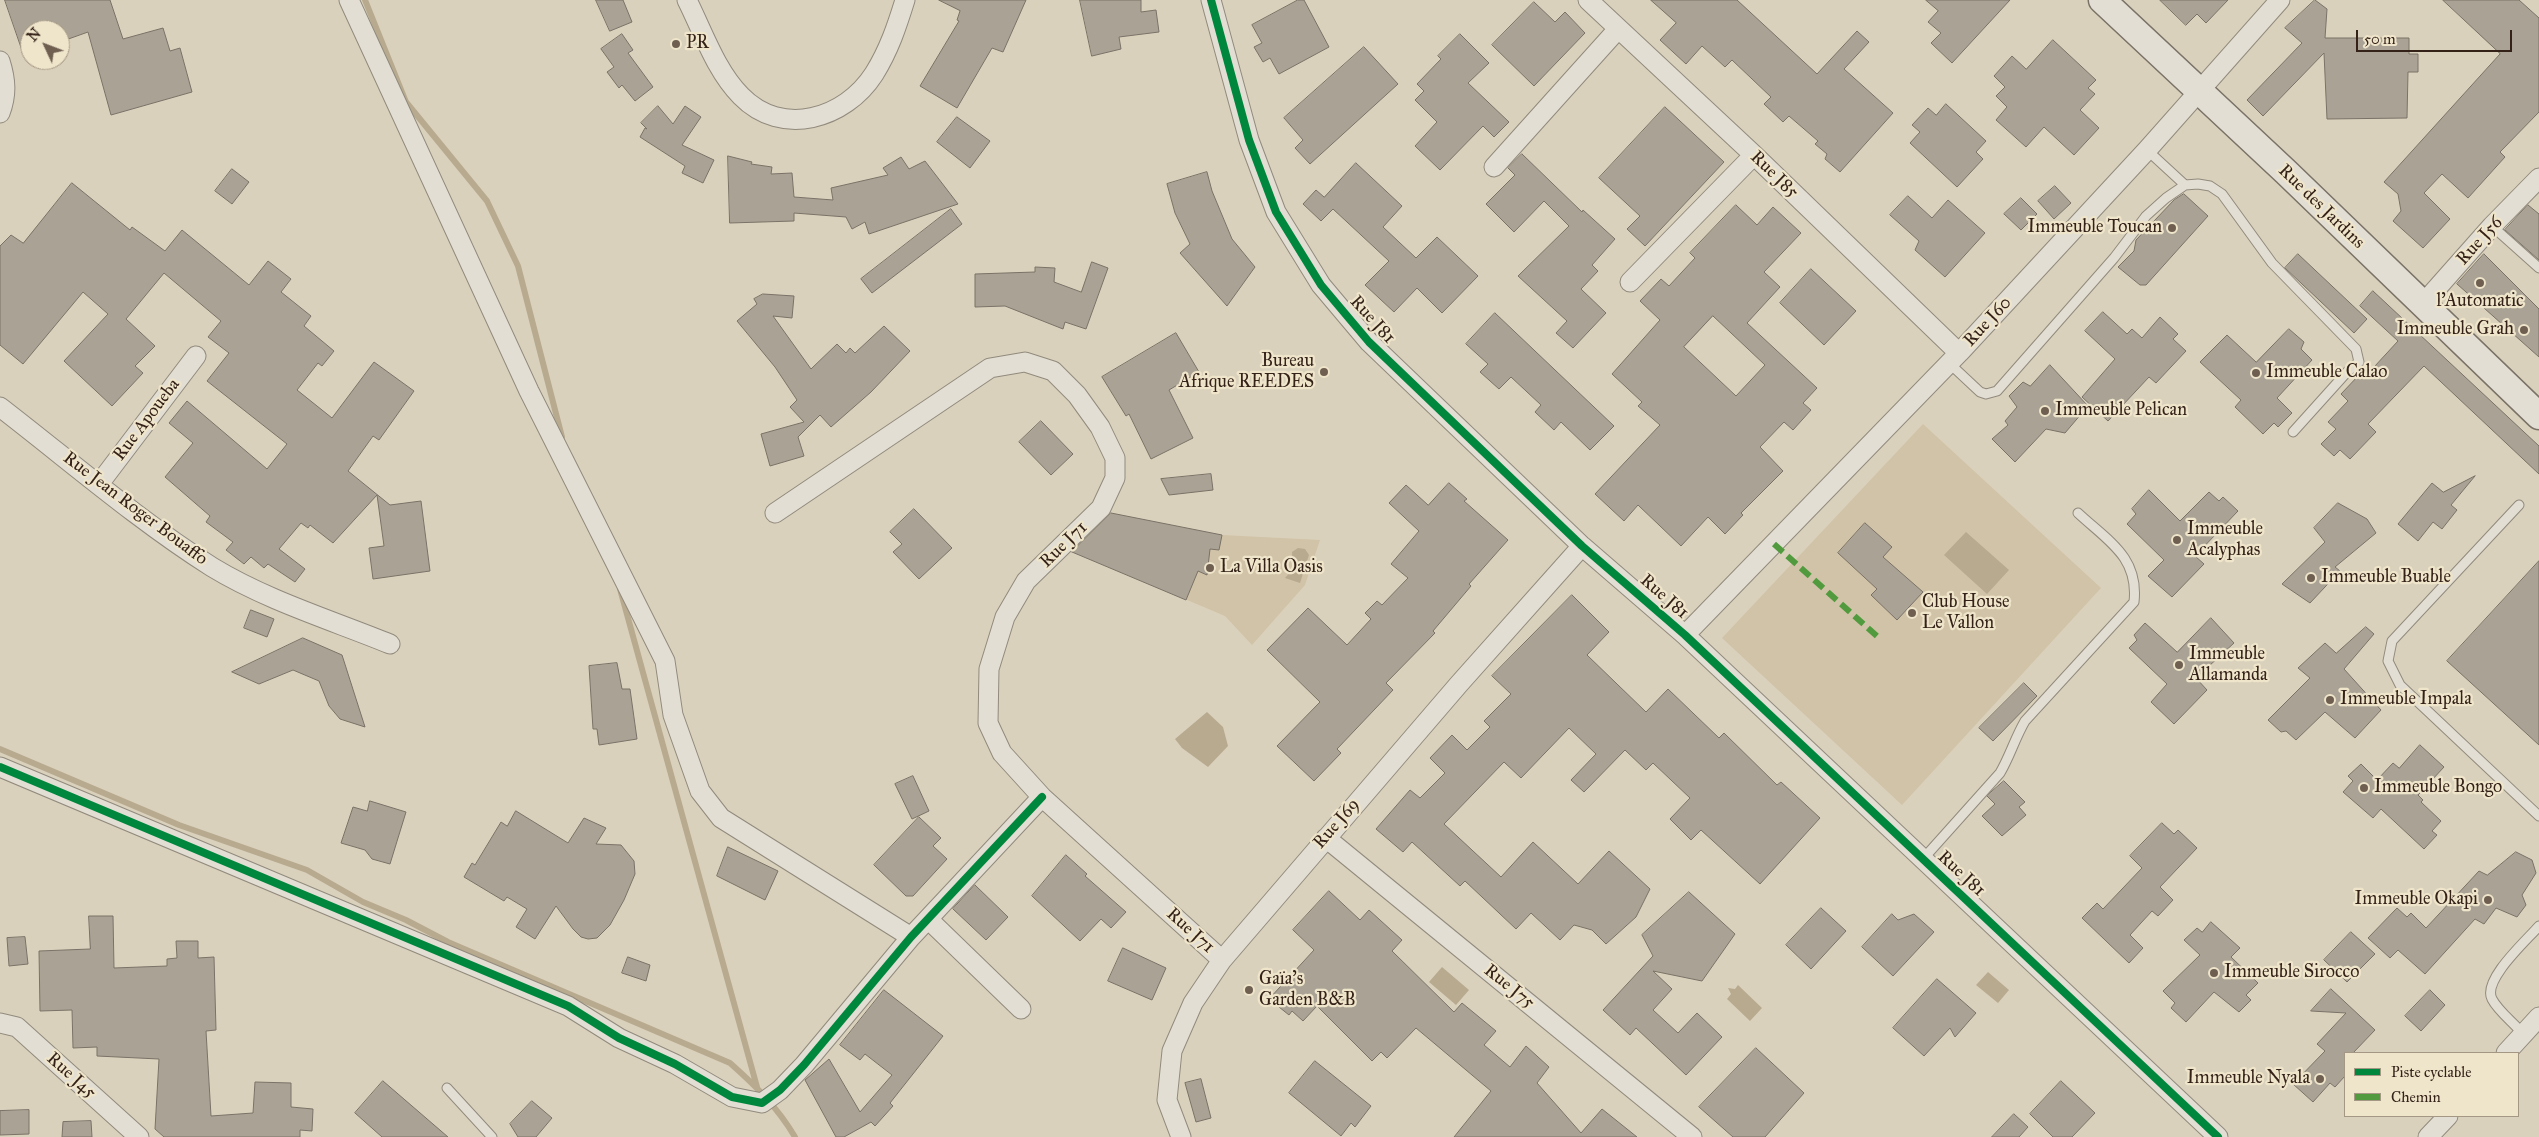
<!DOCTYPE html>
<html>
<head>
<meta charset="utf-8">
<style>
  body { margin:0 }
  #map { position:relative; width:2539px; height:1137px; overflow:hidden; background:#dad1bc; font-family:"IM FELL Great Primer",serif }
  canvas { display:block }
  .legend { position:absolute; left:2344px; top:1052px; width:175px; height:65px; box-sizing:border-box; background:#efe5cb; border:1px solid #a49783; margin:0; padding:6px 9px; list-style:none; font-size:15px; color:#342218 }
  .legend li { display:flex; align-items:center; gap:10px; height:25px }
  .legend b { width:25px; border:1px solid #a49783 }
  .north { position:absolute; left:20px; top:20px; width:50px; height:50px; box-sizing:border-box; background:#efe5cb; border:1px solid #a49783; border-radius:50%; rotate:313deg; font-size:14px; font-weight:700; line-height:20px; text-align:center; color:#342218 }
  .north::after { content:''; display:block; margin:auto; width:18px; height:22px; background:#6e5f51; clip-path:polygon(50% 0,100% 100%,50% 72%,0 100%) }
  .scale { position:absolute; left:2356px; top:30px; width:156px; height:22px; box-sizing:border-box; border:2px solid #342218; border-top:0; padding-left:6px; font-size:15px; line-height:18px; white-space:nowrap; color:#342218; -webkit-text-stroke:4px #efe5cb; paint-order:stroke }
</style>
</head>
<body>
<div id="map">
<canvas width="2539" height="1137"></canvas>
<ul class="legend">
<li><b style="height:6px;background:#00873e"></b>Piste cyclable</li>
<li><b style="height:6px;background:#519b3e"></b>Chemin</li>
</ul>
<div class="north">N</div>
<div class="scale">50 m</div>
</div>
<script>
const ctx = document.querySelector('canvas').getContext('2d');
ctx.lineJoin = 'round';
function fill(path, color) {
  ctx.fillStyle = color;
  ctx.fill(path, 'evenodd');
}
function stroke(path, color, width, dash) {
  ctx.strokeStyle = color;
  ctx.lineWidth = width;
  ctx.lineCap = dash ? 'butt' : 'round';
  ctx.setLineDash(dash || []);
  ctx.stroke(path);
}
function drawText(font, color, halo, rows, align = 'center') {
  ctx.font = font + ' "IM FELL Great Primer",serif';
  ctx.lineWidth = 4.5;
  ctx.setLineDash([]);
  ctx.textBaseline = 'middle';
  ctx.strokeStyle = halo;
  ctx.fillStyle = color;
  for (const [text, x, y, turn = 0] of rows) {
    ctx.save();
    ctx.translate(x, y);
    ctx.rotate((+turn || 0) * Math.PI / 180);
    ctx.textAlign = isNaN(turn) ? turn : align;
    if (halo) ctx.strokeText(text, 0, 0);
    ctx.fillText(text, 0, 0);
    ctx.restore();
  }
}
const green = new Path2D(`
  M1923,424l178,164 -199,217 -180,-167z
  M1110,513l112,22 98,5 -15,45 -53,60 -27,-29 -156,-66z`);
const water = new Path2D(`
  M1966,532l43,38 -22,24 -43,-39z
  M1298,548l7,1 4,6 -9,28 -15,-5 8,-9 -1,-17z
  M1207,712l16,15 5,19 -20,21 -26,-19 -7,-9z
  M1442,967l27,23 -13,15 -27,-23z
  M1988,972l21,18 -11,13 -22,-18z
  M1738,985l24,23 -12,13 -23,-22 4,-5 -3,-6 7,1z`);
const stream = new Path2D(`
  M365,0l41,102 81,99 31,65 44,171
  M620,589l137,498
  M0,749l179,76 128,45 56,32 43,18 42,22 282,121c26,23 48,45 65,74`);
const building = new Path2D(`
  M5,0h105l13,39 40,-11 7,23 10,-3 12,44 -81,23 -23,-83 -28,10v-12h-30v23l-6,2z
  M596,0h27l9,22 -22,9z
  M939,0h87l-23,52 -11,-4 -35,60 -37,-22 39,-65 -2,-1 3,-9z
  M1080,0h61v12l15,-2 3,22 -40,5 2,12 -29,7z
  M1298,0h6l25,47 -50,27 -9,-16 -7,4 -9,-15 8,-4 -10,-18z
  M1651,0h86l80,74 40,-43 12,11 -25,27 49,44 -53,59 -15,-13 2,-5 -12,-10 3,-3 -29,-25 -6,6 -19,-18 7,-7 -39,-37 -7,7 -23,-21 -16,18 -26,-24 16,-17z
  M1926,0h84l-58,63 -21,-20 10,-10 -13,-11 10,-11z
  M2160,0h68l-22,23 -9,-9 -11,11z
  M2315,0l12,9 -2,29h84v16h9v18h-10l-1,46 -80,1 -3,-66 -61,63 -16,-16 55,-57 -17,-15z
  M2443,0h76l20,18v94l-39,40 5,5 -37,41 -26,-24 -18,19 26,26 -27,29 -30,-27 8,-10 -3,-17 -14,-12 116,-128z
  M1534,2l21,20 10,-10 20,21 -51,53 -42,-41z
  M622,34l11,16 -5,3 25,34 -18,14 -13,-16 -3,3 -12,-16 7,-5 -13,-18z
  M1460,34l29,29 -21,20 41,39 -15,15 -11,-11 -43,44 -25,-24 22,-24 -22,-22 9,-9 -7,-7 24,-25 -3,-3z
  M2053,40l43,40 -8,8 7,6 -15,16 19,18 -25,27 -30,-28 -18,20 -30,-27 11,-13 -11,-11 9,-9 -11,-11 18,-20 14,13z
  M1364,47l34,37 -88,80 -15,-16 8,-8 -19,-22z
  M1946,104l40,37 -10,11 7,7 -26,28 -47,-44 10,-11 -8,-7 16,-17 8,7z
  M658,106l15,18 12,-18 16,11 -19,28 32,15 -11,23 -21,-10 3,-7 -45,-29 5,-9 2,1 -6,-6z
  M1665,107l59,55 -79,84 -18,-17 13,-13 -41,-38z
  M957,117l33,24 -20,27 -33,-26z
  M1522,154l60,58 1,-2 32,29 -23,26 6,6 -17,18 25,24 -33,35 -17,-15 11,-12 -49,-45 51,-50 -25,-25 -30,31 -28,-28 29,-29 -7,-7z
  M728,156l24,6 -1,2 21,3 -1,7 21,-1 2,24 39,3 -2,-12 57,-13 -5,-7 18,-11 8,12 16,-8 33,43 -89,30 -4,-12 -13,7 -6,-12 -52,-4v8l-64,2z
  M1356,163l46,43 -19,21 33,31 21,-21 41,39 -36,37 -25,-25 -23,24 -29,-27 24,-24 -56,-52 -12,12 -18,-17 13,-14 8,7z
  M232,169l17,13 -17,22 -17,-13z
  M1207,172l5,19 20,48 23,28 -28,39 -47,-53 10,-9 -15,-31 -8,-29z
  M72,183l58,47 2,-3 33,24 17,-21 67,55 19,-24 23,18 -10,13 30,24 -7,10 30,25 -12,15 -4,-3 -21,27 35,28 42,-56 40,29 -35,49 -6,-4 -25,35 42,34 31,-4 9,70 -57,8 -4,-31 15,-2 -7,-51 -44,48 -23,-18 -2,3 -7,-5 -22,26 26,20 -10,13 -27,-18 -4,4 -13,-11 -7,7 -18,-14 7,-8 -27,-20 4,-6 -45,-39 28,-34 -24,-20 18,-22 80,68 20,-25 -80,-63 22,-28 -21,-16 13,-16 -57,-48 -38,46 29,27 -20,20 8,7 -31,33 -48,-45 44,-47 -25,-22 -60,72 -23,-19v-99l11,-11 12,8z
  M2055,186l16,17 -17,16 -16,-18z
  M2184,194l24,22 -62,69h-6l-22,-18 16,-16 2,-11 38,-40z
  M1908,196l24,22 16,-18 37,33 -40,44 -30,-27 4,-9 -29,-26z
  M2021,198l16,16 -16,16 -17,-16z
  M1736,205l21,20 16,-18 28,26 -37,39 16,15 -33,36 70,65 -14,15 8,7 -18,20 -9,-8 -24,25 23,24 -42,42 2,2 -18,19 -17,-17 -27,29 -43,-41 -14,16 -29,-27 65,-69 -22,-19 4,-4 -30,-28 48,-54 -20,-19 21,-22 8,7 26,-28 -5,-5zM1713,316l52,49 -29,31 -52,-49z
  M2528,205l11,9v46l-34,-30z
  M951,209l11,15 -90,69 -11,-14z
  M2298,254l69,65 -13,14 -69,-65z
  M2484,254l55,55v48l-82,-73z
  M1092,262l16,6 -22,61 -21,-7 -2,7 -58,-23 -30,1v-33l60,-2v-5l20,1 -1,14 27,10z
  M1811,269l45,42 -32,34 -44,-42z
  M2373,291l166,155v28l-115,-108 -56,58 8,8 -26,27 -10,-9 -6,6 -13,-12 15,-15 -8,-7 20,-21 -7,-7 18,-19 4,4 35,-38 -38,-35z
  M763,294l31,2 -2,22 -19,-2 38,53 26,-25 9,9 4,-5 5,5 29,-27 26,25 -39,41 -40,35 -11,-12 -22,22 6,19 -34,10 -9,-32 43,-12 -14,-15 7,-7 -22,-33 -38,-46 20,-17 -3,-5z
  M2103,312l24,22 5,-5 10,9 18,-21 18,17 -5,5 13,12 -30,32 -7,-6 -41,44 -26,-24 33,-38 -30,-28z
  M1495,313l119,113 -24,24 -29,-28 -7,8 -19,-18 6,-7 -30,-28 -12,12 -19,-17 8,-8 -22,-20z
  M2289,329l15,13 -3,7 11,11 -35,38 15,15 -14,14 -4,-4 -11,11 -28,-27 6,-7 -41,-38 27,-27 29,27z
  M1176,333l23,39 -30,18 24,48 -42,21 -22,-45 -3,2 -24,-39z
  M2050,365l38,41 -23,27 -19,-4 -31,33 -23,-23 16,-14 -3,-4 12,-14 -8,-11 14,-14 7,4z
  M1041,421l32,33 -22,21 -32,-33z
  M1211,474l2,16 -44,5 -8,-16z
  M2475,476l-24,29 6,5 -15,19 -9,-7 -15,19 -20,-17 34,-41 11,9z
  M1449,483l18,16 -3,2 44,39 -39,44 2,2 -38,45 2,2 -49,50 7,7 -56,59 4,4 -27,28 -37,-35 43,-44 -53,-52 41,-42 39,37 24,-26 -6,-6 12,-12 5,4 26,-27 -17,-14 28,-33 -30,-28 17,-18 22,20z
  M2149,490l31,31 29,-29 10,9 4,-4 15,14 -43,45 9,8 -32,33 -24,-21 16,-16 -37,-36 9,-10 -4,-5z
  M2338,503l29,16 9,14 -41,34 5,4 -30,32 -28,-19 43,-42 -11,-14z
  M914,509l38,39 -33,31 -26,-27 9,-8 -12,-12z
  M1111,513l111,22 -3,15 -9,-1 -3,26 -9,-4 -12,29 -114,-48z
  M1865,523l27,24 -9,10 40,35 -26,28 -26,-25 6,-6 -39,-36z
  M2539,561v184l-92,-84z
  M1572,595l37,37 -22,23 59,57 22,-23 51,49 5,-5 53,52 4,-3 39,36 -60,66 -59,-54 -10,10 -21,-21 20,-21 -37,-35 -7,7 -21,-20 -41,42 -13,-12 25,-26 -27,-26 -48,50 -17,-16 -60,62 57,53 32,-35 45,42 31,-33 41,38 -14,28 -30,27 -14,-14 -18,-5 -14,15 -29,-27 -15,16 -51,-48 -5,5 -48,-44 -9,10 -27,-23 34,-39 10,8 25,-25 -15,-15 22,-23 15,15 23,-23 -6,-6 27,-27 -19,-18z
  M251,610l23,9 -7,18 -23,-9z
  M2211,618l23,25 -38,35 11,12 -33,34 -23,-22 16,-18 -38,-36 8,-8 -3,-5 11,-12 32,29z
  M2366,627l8,7 -30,35 37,41 -26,28 -30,-26 -29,28 -10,-9 -5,1 -13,-12 42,-42 -12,-10 27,-25 11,10z
  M303,638l39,17 23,72 -25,-8 -11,-13 -10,-25 -26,-11 -34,14 -27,-12z
  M617,663l5,26h8l7,50 -38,6 -2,-16h-4l-4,-63z
  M2024,683l13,13 -44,45 -14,-13z
  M2420,745l24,22 -26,28 5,5 -2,2 20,19 -9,10 5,4 -13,14 -43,-40 -8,9 -30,-26 10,-11 -5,-5 13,-12 16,16 16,-17 6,5z
  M913,776l16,35 -17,8 -17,-35z
  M2004,781l21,21 -6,5 7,8 -24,21 -20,-20 13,-12 -8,-8z
  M370,801l36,11 -16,52 -18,-5 -7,-9 -24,-7 12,-36 14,4z
  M516,811l52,32 16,-25 22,10 -10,16 25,1 13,16 1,13 -11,26 -14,25 -13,13 -9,1 -7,-2 -8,-8 -17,-23 -21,33 -19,-12 11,-18 -20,-12 -3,4 -40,-24 8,-14 3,2 26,-43 6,4z
  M919,817l22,21 -8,8 14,13 -34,37h-7l-32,-31z
  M2162,823l12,11 4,-4 19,18 -37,39 13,13 -15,16 -6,-5 -22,24 13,13 -14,15 -47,-45 15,-15 6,6 39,-41 -12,-12z
  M728,847l50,24 -13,29 -48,-24z
  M2516,852l16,8 4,13 -14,22 4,10 -9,12 -21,-9 -12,16 -9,-5 -50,55 -27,-24 -8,8 -22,-20 29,-30 10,9 4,-4 15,15 53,-57 8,4z
  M1066,855l21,19 -2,2 41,36 -15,16 -10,-9 -21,22 -48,-45z
  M975,885l33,32 -22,23 -33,-31z
  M1329,891l31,29 9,-10 33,30 -10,11 62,61 8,-9 34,28 -12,14 26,22 16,-21 23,21 -12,16 44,50 21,-24 35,28h-183l37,-46 -75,-63 -29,30 -6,-6 -9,9 -55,-55 -14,15 -11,-10 -3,4 -20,-16 45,-49 -21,-20z
  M1689,892l46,42 -33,47 -49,-10 19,18 -19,21 25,23 19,-20 25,24 -36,38 -50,-47 -6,7 -27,-25 50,-54 -11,-21z
  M1821,908l25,23 -35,38 -25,-24z
  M1892,914l6,6 16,-6 20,18 -41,44 -31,-29z
  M89,916h24l1,52 53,-2v-7l10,-1 -1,-17h22v17l16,-1 2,73 -10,1 5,85 42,-3 2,-31 36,1v24l22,2 -1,22 -12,-1v7h-136l-9,-8 4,-70 -62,-3v-9l-24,1 -1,-38 -32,1 -1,-60 51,-2z
  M2211,922l29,26 -9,9 27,26 -12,12 5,5 -12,12 -25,-20 -28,30 -15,-14 4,-5 -12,-12 37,-36 -16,-15 13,-12 5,4z
  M2351,932l24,22 -28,28 -23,-22z
  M25,937l3,27 -19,2 -2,-28z
  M1123,948l43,20 -14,32 -44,-19z
  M628,957l22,8 -4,16 -24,-8z
  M1937,979l39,34 -21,24 -5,-9 -26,28 -31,-28z
  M2331,989l44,41 -22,23h-8v23l-10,11 -5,-4 -17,19 -20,-18 32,-33 -8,-7 29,-31 -35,-2z
  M884,990l59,46 -53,67 3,3 -18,20 -4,-4 -27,15h-8l-31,-57 24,-21 31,53 32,-37 -27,-21 -5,6 -20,-15z
  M2430,990l15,15 -24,26 -16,-15z
  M1756,1048l48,45 -39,44h-32l-34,-30z
  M1315,1061l56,45 -16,21 -4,-4 -10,13 -52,-43z
  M1201,1079l10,39 -15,4 -11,-39z
  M383,1081l65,56h-66l-27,-24z
  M2061,1081l34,32 -23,24h-19l-23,-23z
  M532,1101l20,17 -16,19h-18l-8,-13z
  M29,1110v24l-29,1v-24z
  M2014,1114l14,13 -9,10h-27z
  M91,1121l1,16h-30l1,-15z`);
const service = new Path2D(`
  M2147,150l38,35 13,-1 12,2 12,8 50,69 84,86 3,13 -12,10 -54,60
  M2492,226l47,42
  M1949,363l31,29 6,2 11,-3 117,-133 32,-42 20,-18 19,-13
  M2519,505l-127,136 -4,20 12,24 139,131
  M1923,859l77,-86c10,-17 15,-35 25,-52l109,-119c5,-45 -26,-61 -56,-89
  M2523,1034c-9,-11 -25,-23 -31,-35 -10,-19 35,-59 47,-73
  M447,1088l45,49`);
const minor = new Path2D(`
  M349,0l180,391 136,270 8,54 27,76 21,27 190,119
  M687,0c16,32 29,71 54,96 41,42 104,23 133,-22 15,-24 23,-48 31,-74
  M1211,0l38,140 27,72 45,73 48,57 213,204 103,89 533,502
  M1588,0l166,155 205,198
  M0,61c6,19 7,34 0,52
  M1494,167l124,-138
  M1630,282l124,-127
  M2422,305l70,-79 47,-48
  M0,407c70,54 138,113 212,160 54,33 119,53 178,77
  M99,484l97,-128
  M775,513l215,-145 35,-6 28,9 24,24 23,32 15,31v20l-14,30 -75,73 -21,36 -16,52 -1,54 14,30 40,44 180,163
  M1685,635l274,-282 188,-203 133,-150
  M0,767l568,239 51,32 56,26 57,33 30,6 18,-13 24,-25 107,-128 131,-140
  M1326,838l366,299
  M928,919l93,90
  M0,1023l17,4 122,110
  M2506,1053l33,-36
  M1181,1137l-14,-37 5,-49 21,-48 29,-43 237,-276 123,-138
  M2428,1137l20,-21`);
const secondary = new Path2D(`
  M2102,0l184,172 253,244`);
const quiet = new Path2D(`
  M1774,544l105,94`);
const cycleway = new Path2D(`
  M1211,0l38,140 27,72 45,73 48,57 213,204 103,89 533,502
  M0,767l568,239 51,32 56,26 57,33 30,6 18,-13 24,-25 107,-128 131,-140`);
const markers = [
  [676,44,5,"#6e5f51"],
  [2172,228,5,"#6e5f51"],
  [2480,283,5,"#6e5f51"],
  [2524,330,5,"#6e5f51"],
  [1324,372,5,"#6e5f51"],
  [2256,373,5,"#6e5f51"],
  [2045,411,5,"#6e5f51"],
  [2177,540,5,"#6e5f51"],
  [1210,568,5,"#6e5f51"],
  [2311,578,5,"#6e5f51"],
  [1912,613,5,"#6e5f51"],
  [2179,665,5,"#6e5f51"],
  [2330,700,5,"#6e5f51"],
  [2364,788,5,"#6e5f51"],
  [2488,900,5,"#6e5f51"],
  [2214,973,5,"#6e5f51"],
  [1249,990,5,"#6e5f51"],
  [2320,1079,5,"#6e5f51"]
];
const poiNames = [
  ["PR",686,44],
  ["Immeuble Toucan",2162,228,"right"],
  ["l'Automatic",2480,302,"center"],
  ["Immeuble Grah",2514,330,"right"],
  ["Bureau",1314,362,"right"],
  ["Afrique REEDES",1314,383,"right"],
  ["Immeuble Calao",2266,373],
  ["Immeuble Pelican",2055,411],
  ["Immeuble",2187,530],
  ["Acalyphas",2187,551],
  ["La Villa Oasis",1220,568],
  ["Immeuble Buable",2321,578],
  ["Club House",1922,603],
  ["Le Vallon",1922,624],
  ["Immeuble",2189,655],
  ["Allamanda",2189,676],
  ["Immeuble Impala",2340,700],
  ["Immeuble Bongo",2374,788],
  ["Immeuble Okapi",2478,900,"right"],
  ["Immeuble Sirocco",2224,973],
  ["Gaïa's",1259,980],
  ["Garden B&B",1259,1001],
  ["Immeuble Nyala",2310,1079,"right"]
];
const streetNames = [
  ["Rue J85",1774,175,44],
  ["Rue des Jardins",2321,207,44],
  ["Rue J56",2480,241,-48],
  ["Rue J81",1372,320,48],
  ["Rue J60",1988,322,-47],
  ["Rue Apoueba",147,420,-53],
  ["Rue Jean Roger Bouaffo",135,509,37],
  ["Rue J71",1064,545,-44],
  ["Rue J81",1664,597,41],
  ["Rue J69",1337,824,-49],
  ["Rue J81",1961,874,43],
  ["Rue J71",1190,931,42],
  ["Rue J75",1509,987,39],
  ["Rue J45",71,1076,42]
];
fill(green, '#d1c3a7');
fill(water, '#b8aa8f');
stroke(stream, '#b8aa8f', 6);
fill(building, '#aaa395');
stroke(building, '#7a7267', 1);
stroke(service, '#918a7d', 11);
stroke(minor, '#918a7d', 21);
stroke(secondary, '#7a7267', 29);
stroke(service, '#e2ded3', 9);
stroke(minor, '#e2ded3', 19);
stroke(secondary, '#e2ded3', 26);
stroke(quiet, '#519b3e', 6, [12, 6]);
stroke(cycleway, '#00873e', 8);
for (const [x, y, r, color] of markers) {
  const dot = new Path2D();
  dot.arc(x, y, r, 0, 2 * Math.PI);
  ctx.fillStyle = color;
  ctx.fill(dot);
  stroke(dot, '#efe5cb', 2);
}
drawText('18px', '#342218', '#efe5cb', poiNames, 'left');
drawText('18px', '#342218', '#efe5cb', streetNames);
</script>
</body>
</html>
